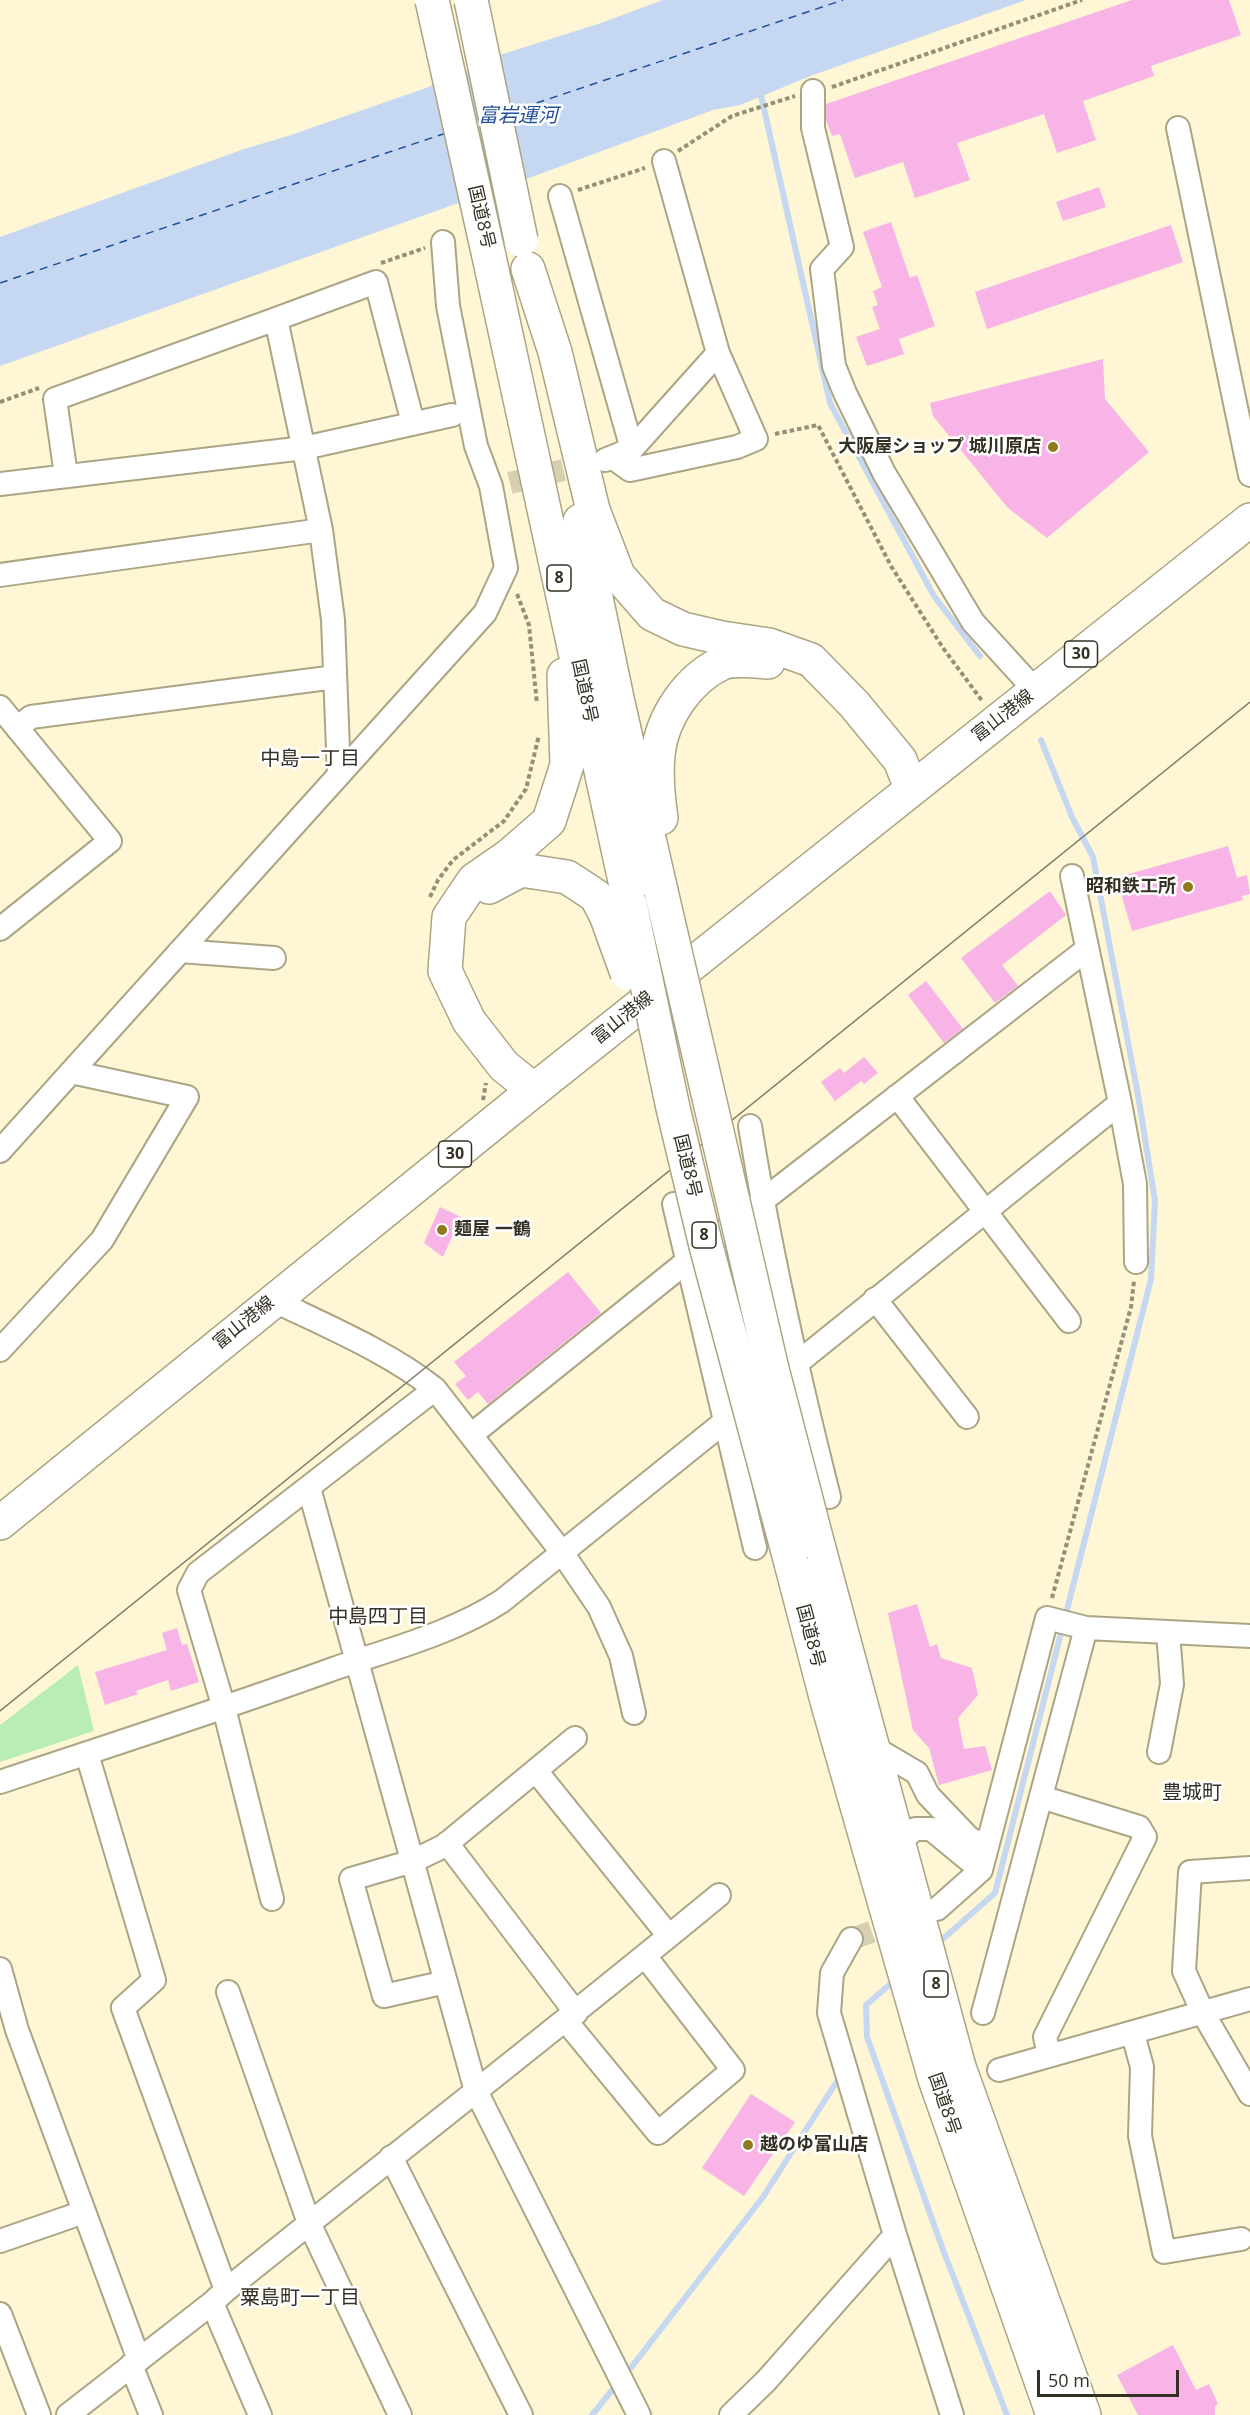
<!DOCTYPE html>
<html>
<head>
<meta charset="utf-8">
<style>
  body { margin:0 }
  #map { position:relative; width:1250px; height:2415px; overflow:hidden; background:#fef6d4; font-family:"Open Sans",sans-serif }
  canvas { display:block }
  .scale { position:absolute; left:1037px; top:2370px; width:142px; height:27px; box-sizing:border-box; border:3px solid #343124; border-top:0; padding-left:8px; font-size:18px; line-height:21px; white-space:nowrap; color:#343124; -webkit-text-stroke:4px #fff; paint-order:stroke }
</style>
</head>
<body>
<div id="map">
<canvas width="1250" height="2415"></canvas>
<div class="scale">50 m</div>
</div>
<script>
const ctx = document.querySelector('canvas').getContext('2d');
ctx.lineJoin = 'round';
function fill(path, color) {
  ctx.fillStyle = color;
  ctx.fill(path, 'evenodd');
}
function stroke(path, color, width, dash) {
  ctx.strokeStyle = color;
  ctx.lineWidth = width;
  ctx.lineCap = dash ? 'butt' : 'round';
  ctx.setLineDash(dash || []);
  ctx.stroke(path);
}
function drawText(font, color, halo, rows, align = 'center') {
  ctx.font = font + ' "Open Sans","Noto Sans JP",sans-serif';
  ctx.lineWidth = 5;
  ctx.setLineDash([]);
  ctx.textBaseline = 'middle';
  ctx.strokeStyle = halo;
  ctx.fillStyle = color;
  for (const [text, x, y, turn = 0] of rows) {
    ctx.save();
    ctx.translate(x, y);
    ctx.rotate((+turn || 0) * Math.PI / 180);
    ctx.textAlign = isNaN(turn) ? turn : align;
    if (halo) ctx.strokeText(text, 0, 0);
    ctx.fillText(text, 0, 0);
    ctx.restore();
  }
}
const green = new Path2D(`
  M78,1665l16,66 -94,31v-37z`);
const water = new Path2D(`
  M663,0h363l-213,75 -73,30 -27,5 -184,68 -529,188v-129l244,-88 44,-13 138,-48 77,-34 98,-31z`);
const stream = new Path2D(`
  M760,91l70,312 104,193 46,60
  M937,1944l58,-51 156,-614 4,-78 -17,-106 -45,-238 -21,-40 -31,-77
  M895,1980l-29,25 1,32 75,210 65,168
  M630,2369l133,-172 76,-119
  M592,2415l21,-26`);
const ferry = new Path2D(`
  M510,112l333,-112
  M0,283l446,-150`);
const building = new Path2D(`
  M1132,0h97l12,35 -90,31 3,10 -71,25 13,39 -39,13 -13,-39 -87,29 13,37 -55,18 -12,-36 -48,16 -15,-44 -8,2 -6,-16v-16z
  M1099,187l7,20 -43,14 -7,-19z
  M891,222l19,56 7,-3 18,51 -36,13 5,15 -37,12 -11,-29 24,-8 -8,-22 6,-2 -5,-14 9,-4 -19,-55z
  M1171,225l12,37 -196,67 -12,-37z
  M1103,359l2,40 44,53 -102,86 -39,-30 -75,-92 -3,-13z
  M1228,846l9,32 10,-3 3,19 -8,2 1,4 -111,31 -12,-41 6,-1 -4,-13z
  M1050,891l16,24 -64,50 16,21 -23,17 -34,-45z
  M926,981l37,48 -19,14 -36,-48z
  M864,1057l14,16 -14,11 -3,-3 -26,20 -14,-19 19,-14 4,5z
  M440,1207l21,10 -18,40 -19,-14z
  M568,1272l33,41 -113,91 -10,-12 -10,8 -13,-16 11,-8 -12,-14z
  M917,1604l13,43 7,-3 4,14 31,10 6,27 -20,23 6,31 21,-3 7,24 -53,15 -10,-37 -16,-18 -25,-117z
  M177,1628l5,17 5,-1 12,38 -28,9 -3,-11 -32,11 2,3 -33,11 -10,-33 72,-22 -5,-17z
  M751,2094l44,28 -51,74 -42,-28z
  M1173,2345l23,45 13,-6 9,20 -3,2v9h-77l-21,-40z`);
const minorTunnel = new Path2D(`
  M510,483l86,-21
  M851,1939l52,-18`);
const path = new Path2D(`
  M832,87l250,-87
  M678,151l54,-35 63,-20
  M578,190l67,-22
  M381,263l44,-15
  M0,402l39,-14
  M775,434l43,-9 73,141 52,82 40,54
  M517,594l12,31 8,79
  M430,897l8,-17 15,-20 51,-39 22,-32 13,-54
  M483,1100l3,-17
  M1052,1598l79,-291 3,-26`);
const minor = new Path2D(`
  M813,91v37l29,119 -20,22 12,97 11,27 39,80 89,149 62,68
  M1178,128l72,347
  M560,196l72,253
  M612,457l18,13 107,-23 19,-8 -38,-86
  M605,460l27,-11 86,-96 -54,-192
  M66,475l-11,-76 221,-80
  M0,484l304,-36 148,-33
  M0,575l321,-45
  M0,707l110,134 -110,88
  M17,728l14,-11 304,-40
  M339,775l-6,-155 -12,-90 -45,-211 100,-37 37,141
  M1072,876l48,227 15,81 1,78
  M180,951l94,7
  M897,1096l172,225
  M750,1126c20,125 48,248 79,371
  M0,1151l485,-538 21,-45 -15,-82 -15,-40 -28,-140 -5,-64
  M674,1204l81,344
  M875,1299l92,118
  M273,1300c53,26 116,52 162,89l126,162 38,56 22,49 13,57
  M0,1350l102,-110 85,-143 -116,-25
  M471,1435l286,-230 329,-255
  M309,1488l167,603 163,324
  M871,1746l46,27 11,22 43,45 16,4
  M1159,1752l13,-68 -4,-52
  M87,1754l67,226 -31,28 103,282
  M536,1771l133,165
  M0,1782c111,-37 223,-73 333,-113 57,-20 118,-35 169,-68l618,-498
  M1041,1797l98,30 6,10 -100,200 4,18
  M447,1843l129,170
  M898,1843l17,-14h16l50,41
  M1250,1868l-60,4 -6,99 19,42 47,81
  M272,1899l-48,-191 -35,-118 9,-17 237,-184
  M937,1909l44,-39 66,-252 39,10 164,8
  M851,1939l-19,34 -3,40 66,222 57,180
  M0,1969l17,61 122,330
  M446,1982l-62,14 -33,-117 62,-18 31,-15 131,-108
  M228,1992l81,231 91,192
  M983,2013l103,-385
  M566,2021l92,112 75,-63 -88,-114
  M1133,2034l9,33 -2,69 24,116 77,-13
  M999,2070l251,-71
  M391,2157l130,258
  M0,2241l84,-29
  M212,2303l48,112
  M0,2314l39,101
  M131,2365l20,50
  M68,2415l144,-112 14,-13c164,-132 331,-261 493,-395
  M731,2415l35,-34 129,-146`);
const primary = new Path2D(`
  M0,1523l534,-433 716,-570`);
const trunk = new Path2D(`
  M488,252l142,652
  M528,269l27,83 38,158 25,65 34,39 31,15 39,9 47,7 42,15 43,44 46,56 11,28
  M580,521l38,182 43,188
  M661,818c-3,-20 -5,-43 -3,-64 4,-37 30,-75 64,-91 8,-4 37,-2 46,-1
  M489,887l32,-17 46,7 29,19 10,19
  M534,1090l-30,-24 -35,-45 -24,-50 4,-54 25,-37 36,-25 39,-34 18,-56 -3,-90
  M818,1545l141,522 125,348
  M791,1563l36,138 108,378 118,336`);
const tram = new Path2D(`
  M0,1711l1250,-1009`);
const trunkBridge = new Path2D(`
  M432,0l56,252
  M471,0l50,240
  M661,891l111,478 46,176
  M630,904l43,204 33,138 85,317
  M606,915l21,58`);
const markers = [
  [1053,447,6,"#8f781d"],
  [1188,887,6,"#8f781d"],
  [442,1230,6,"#8f781d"],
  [748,2145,6,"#8f781d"]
];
const shields = [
  [559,578,24],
  [1081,654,33],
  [455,1154,33],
  [704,1235,24],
  [936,1984,24]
];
const shieldNames = [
  ["8",559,578],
  ["30",1081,654],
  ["30",455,1154],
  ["8",704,1235],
  ["8",936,1984]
];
const streetNames = [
  ["国道8号",481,217,77],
  ["国道8号",584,691,78],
  ["富山港線",1003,716,-38],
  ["富山港線",623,1018,-39],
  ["国道8号",687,1166,76],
  ["富山港線",244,1323,-39],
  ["国道8号",810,1636,75],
  ["国道8号",944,2104,71]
];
const poiNames = [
  ["大阪屋ショップ 城川原店",1041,447],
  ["昭和鉄工所",1176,887],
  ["麺屋 一鶴",454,1230,"left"],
  ["越のゆ富山店",760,2145,"left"]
];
const waterNames = [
  ["富岩運河",518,116]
];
const neighbourhoodNames = [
  ["中島一丁目",310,759],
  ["中島四丁目",378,1617],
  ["豊城町",1192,1793],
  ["粟島町一丁目",300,2298]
];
fill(green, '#b9edb7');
fill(water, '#c6d7f2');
stroke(stream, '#c6d7f2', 6);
stroke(ferry, '#21509b', 1.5, [8, 6]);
fill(building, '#f8b3e7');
stroke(minorTunnel, '#d6cfb1', 22, [22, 11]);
stroke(minor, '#aca585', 26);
stroke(primary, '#aca585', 36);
stroke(trunk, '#aca585', 36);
stroke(path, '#948f78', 4, [4.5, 3]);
stroke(minor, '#fff', 22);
stroke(primary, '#fff', 33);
stroke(trunk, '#fff', 33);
stroke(tram, '#817c67', 1.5);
stroke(trunkBridge, '#aca585', 36, []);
stroke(trunkBridge, '#fff', 33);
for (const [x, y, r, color] of markers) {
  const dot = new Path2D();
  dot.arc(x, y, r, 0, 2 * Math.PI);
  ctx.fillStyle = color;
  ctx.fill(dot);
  stroke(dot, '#fff', 2);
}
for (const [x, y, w] of shields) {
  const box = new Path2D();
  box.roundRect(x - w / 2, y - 13, w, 26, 4.5);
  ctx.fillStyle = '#fff';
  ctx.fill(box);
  stroke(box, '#343124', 1.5);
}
drawText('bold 16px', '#343124', null, shieldNames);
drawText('18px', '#343124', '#fff', streetNames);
drawText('bold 18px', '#343124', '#fff', poiNames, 'right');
drawText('italic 20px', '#21509b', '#fff', waterNames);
drawText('20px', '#343124', '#fff', neighbourhoodNames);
</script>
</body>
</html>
